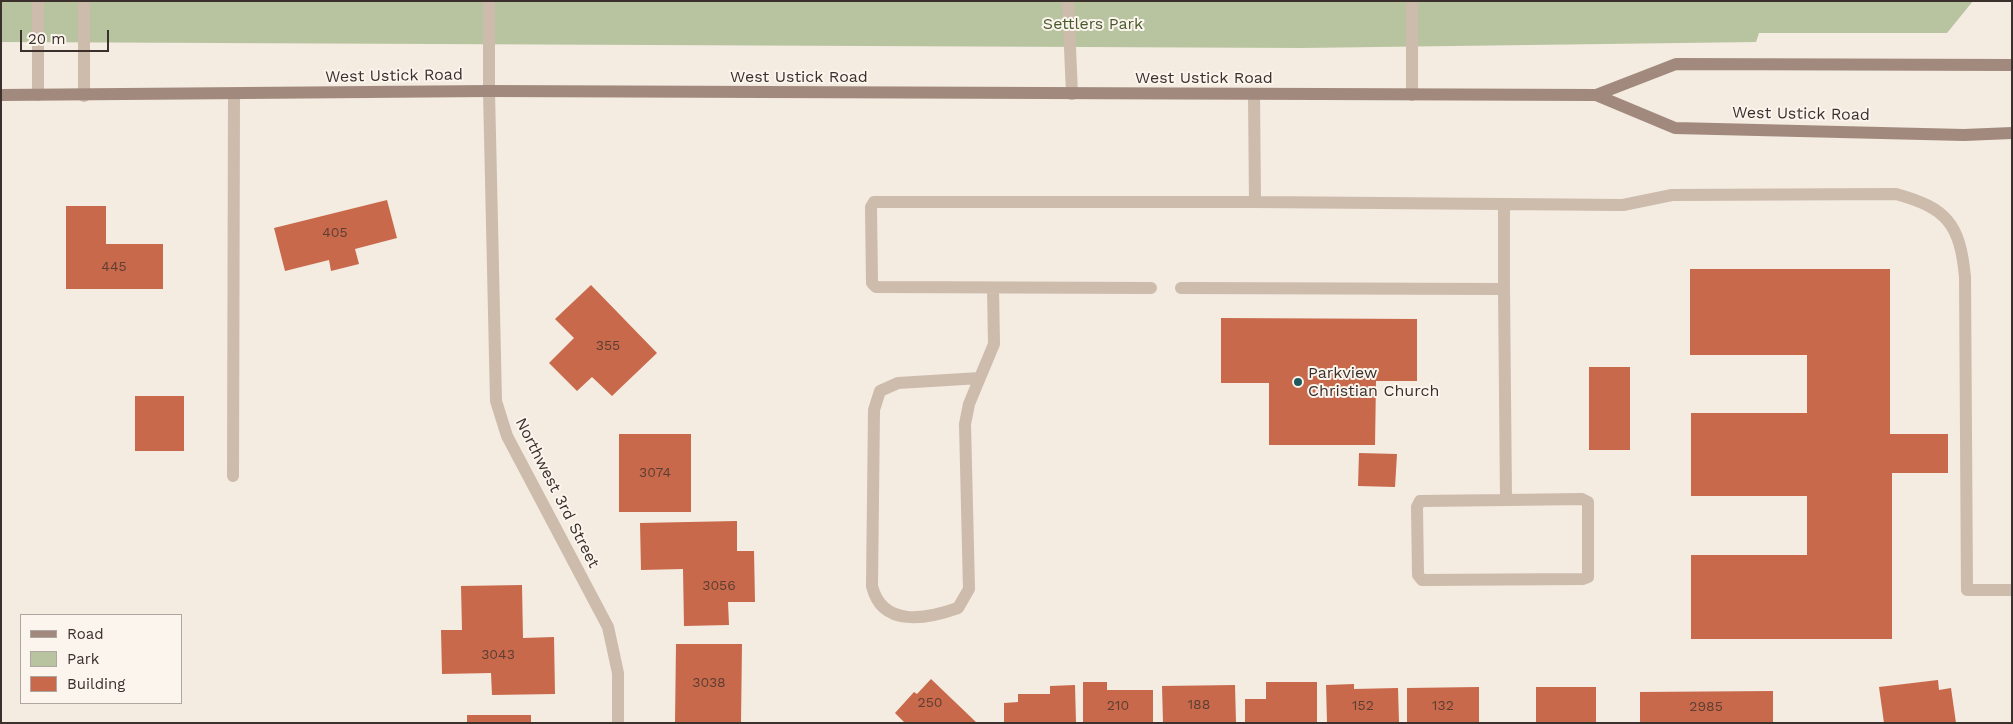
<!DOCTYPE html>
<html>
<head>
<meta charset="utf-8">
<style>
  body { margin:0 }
  #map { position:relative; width:2013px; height:724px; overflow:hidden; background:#f4ebe1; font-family:"Work Sans",sans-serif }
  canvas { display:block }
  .frame { position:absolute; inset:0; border:2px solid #3b302b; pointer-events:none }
  .legend { position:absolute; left:20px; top:614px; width:162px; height:90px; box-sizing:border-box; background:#fbf5ee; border:1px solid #aea6a0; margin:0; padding:6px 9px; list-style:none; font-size:15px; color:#3b302b }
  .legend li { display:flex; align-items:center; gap:10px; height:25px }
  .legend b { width:25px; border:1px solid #aea6a0 }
  .scale { position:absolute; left:20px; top:30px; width:89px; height:22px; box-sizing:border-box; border:2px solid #3b302b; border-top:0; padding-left:6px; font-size:15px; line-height:18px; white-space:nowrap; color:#3b302b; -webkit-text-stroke:4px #fbf5ee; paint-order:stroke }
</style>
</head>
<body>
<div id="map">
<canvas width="2013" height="724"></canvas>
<div class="frame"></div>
<ul class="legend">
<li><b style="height:6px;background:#a18a7d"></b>Road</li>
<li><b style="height:14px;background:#b8c4a0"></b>Park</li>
<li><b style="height:14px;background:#c8694b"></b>Building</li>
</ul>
<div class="scale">20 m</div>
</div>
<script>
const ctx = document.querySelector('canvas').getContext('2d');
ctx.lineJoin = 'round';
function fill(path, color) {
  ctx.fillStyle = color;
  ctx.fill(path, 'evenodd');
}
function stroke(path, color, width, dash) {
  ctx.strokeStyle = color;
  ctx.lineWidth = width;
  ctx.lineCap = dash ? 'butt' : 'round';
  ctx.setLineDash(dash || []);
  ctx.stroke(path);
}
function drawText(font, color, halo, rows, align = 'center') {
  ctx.font = font + ' "Work Sans",sans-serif';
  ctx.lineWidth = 4;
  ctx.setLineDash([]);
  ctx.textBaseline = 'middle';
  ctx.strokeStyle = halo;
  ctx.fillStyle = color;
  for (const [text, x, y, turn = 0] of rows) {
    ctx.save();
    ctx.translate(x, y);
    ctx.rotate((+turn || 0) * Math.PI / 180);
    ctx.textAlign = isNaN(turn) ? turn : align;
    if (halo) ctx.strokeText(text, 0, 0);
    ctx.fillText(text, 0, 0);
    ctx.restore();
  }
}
const green = new Path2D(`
  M1,1h1972l-26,32h-188l-3,9 -455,6 -1300,-6z`);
const building = new Path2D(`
  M387,200l10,38 -42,11 4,15 -28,7 -2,-11 -44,11 -11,-43z
  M66,206h40v38h57v45h-97z
  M1690,269h200v165h58v39h-56v166h-201v-84h116v-59h-116v-83h116v-58h-117z
  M591,285l66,68 -45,43 -20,-19 -15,14 -28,-28 25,-25 -19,-19z
  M1221,318l196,1v62h-41l-1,64h-106v-62h-48z
  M1589,367h41v83h-41z
  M135,396h49v55h-49z
  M619,434h72v78h-72z
  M1359,453l38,1 -2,33 -37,-1z
  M737,521v30h17l1,51h-27l1,23 -45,1 -1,-57 -42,1 -1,-47z
  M522,585l1,53 31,-1 1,57 -63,1 -1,-22 -49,1 -1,-44h21l-1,-44z
  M676,644h66l-1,79h-66z
  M931,679l46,44h-72l-10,-10 19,-21 3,2z
  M1938,680l1,10 12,-2 5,35h-72l-5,-36z
  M1083,682h24v8h46v33h-70z
  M1266,682h51v41h-72v-24h21z
  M1354,684v5l44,-1 1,35h-72l-1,-38z
  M1075,685l1,38h-72v-20l14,-1v-8h32v-8z
  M1235,685l1,38h-73l-1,-37z
  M1479,687v36h-72v-35z
  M1536,687h60v36h-60z
  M1773,691v32h-133v-31z
  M467,715h64v8h-64z`);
const lane = new Path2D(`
  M38,1v94
  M1068,1l4,93
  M1412,1v94
  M489,91v-90
  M84,96v-95
  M1504,204l119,1 49,-10 224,-1c51,14 64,30 69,83l2,313h45
  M1151,288l-275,-1 -4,-4 -1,-76 3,-5h381l-1,-108
  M1181,288l323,1v-85l-249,-2
  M1504,289l2,211 -86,1 -3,6 1,68 4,5 161,-1 5,-2v-75l-6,-3 -76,1
  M980,378l-82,5 -18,8 -6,19 -2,176c10,42 55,33 86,22l11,-19 -4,-165 4,-20 25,-60 -1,-56
  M233,476l1,-382`);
const street = new Path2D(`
  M489,91l7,310 11,35 101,191 10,46v50`);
const secondary = new Path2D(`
  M1,95l488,-4 1107,4 80,-31 336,1
  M1596,95l79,33 289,7 48,-2`);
const markers = [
  [1298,382,5,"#1f5a5e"]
];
const numberNames = [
  ["405",335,233],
  ["445",114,267],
  ["355",608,346],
  ["3074",655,473],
  ["3056",719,586],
  ["3043",498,655],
  ["3038",709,683],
  ["250",930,703],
  ["188",1199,705],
  ["210",1118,706],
  ["152",1363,706],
  ["132",1443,706],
  ["2985",1706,707]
];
const parkNames = [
  ["Settlers Park",1093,24]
];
const streetNames = [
  ["West Ustick Road",394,76,-1],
  ["West Ustick Road",799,77],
  ["West Ustick Road",1204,78],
  ["West Ustick Road",1801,114,1],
  ["Northwest 3rd Street",557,493,63]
];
const poiNames = [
  ["Parkview",1308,373],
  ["Christian Church",1308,391]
];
fill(green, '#b8c4a0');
fill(building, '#c8694b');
stroke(lane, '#cdbbac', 12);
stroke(street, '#cdbbac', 12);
stroke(secondary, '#a18a7d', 12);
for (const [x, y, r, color] of markers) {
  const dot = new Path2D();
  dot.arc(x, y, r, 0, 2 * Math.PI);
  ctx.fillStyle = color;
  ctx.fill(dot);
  stroke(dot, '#fbf5ee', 2);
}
drawText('14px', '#5e3e33', null, numberNames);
drawText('16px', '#4a5a2e', '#fbf5ee', parkNames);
drawText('16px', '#3b302b', '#fbf5ee', streetNames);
drawText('16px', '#3b302b', '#fbf5ee', poiNames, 'left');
</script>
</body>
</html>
